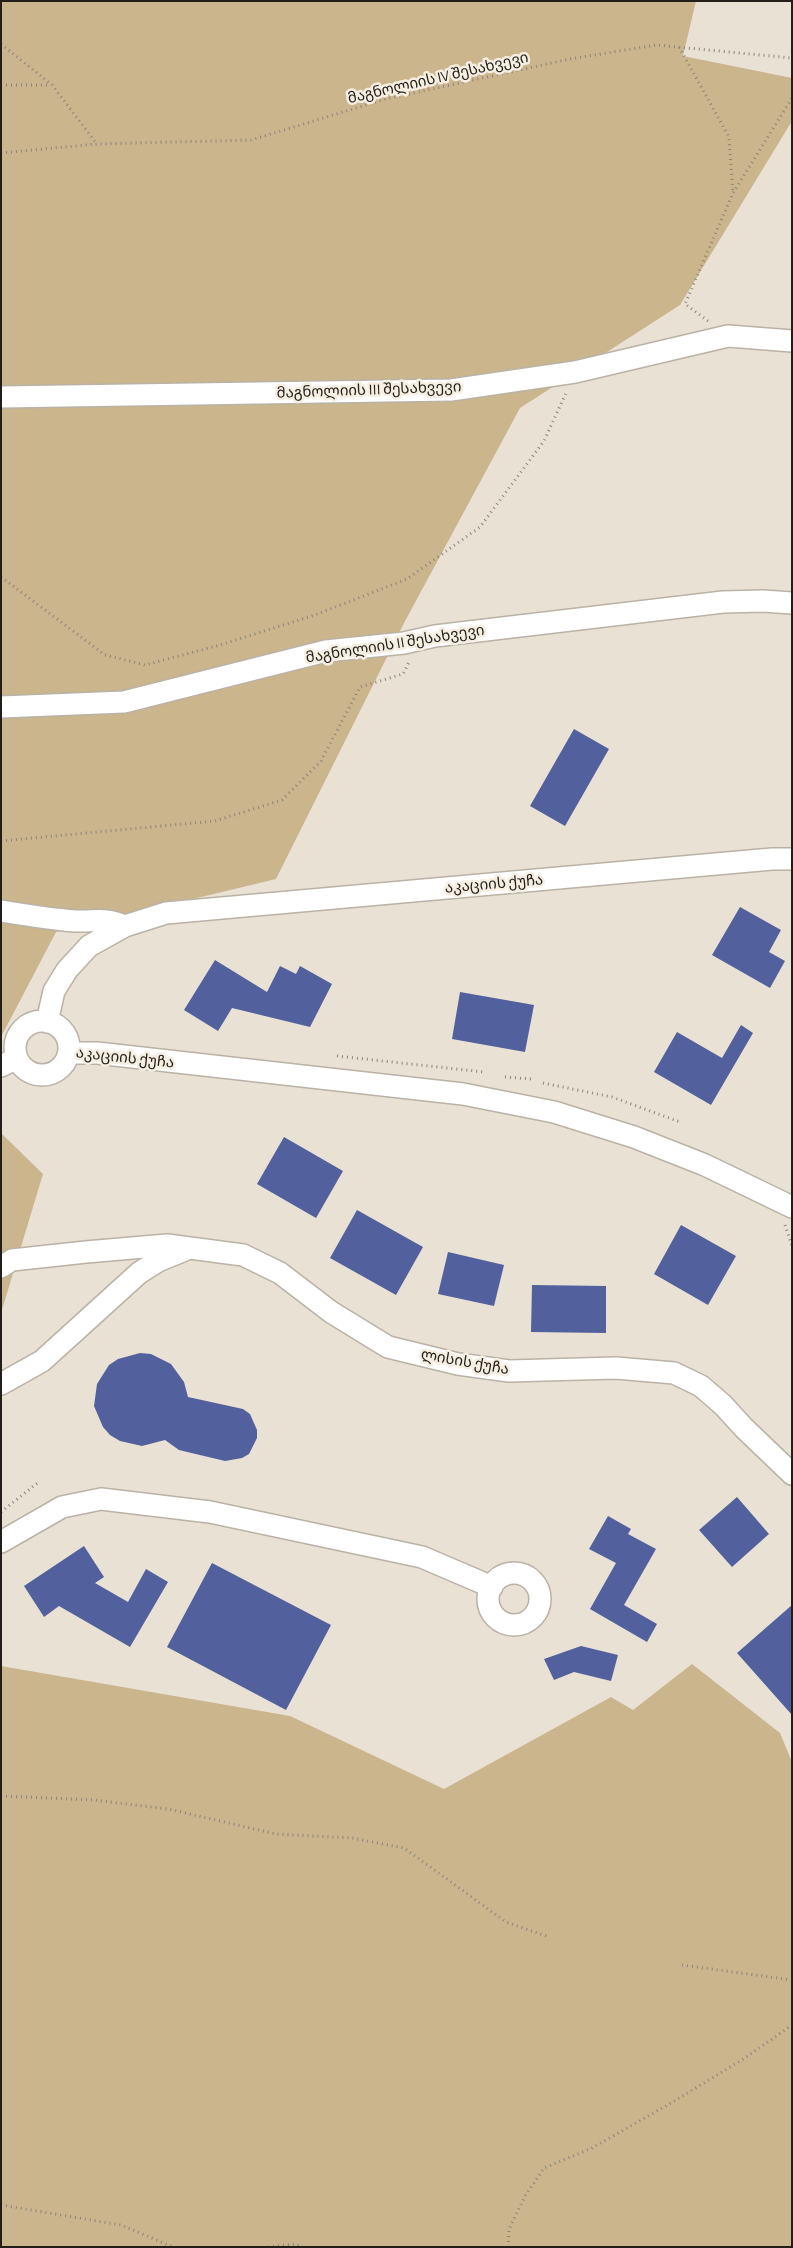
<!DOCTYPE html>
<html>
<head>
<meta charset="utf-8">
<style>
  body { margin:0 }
  #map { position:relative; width:793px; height:2248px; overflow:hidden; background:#e9e1d4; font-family:"Alegreya Sans",sans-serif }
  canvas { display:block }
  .frame { position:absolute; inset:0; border:2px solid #221f1a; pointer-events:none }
</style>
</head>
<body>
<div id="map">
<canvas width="793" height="2248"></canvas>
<div class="frame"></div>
</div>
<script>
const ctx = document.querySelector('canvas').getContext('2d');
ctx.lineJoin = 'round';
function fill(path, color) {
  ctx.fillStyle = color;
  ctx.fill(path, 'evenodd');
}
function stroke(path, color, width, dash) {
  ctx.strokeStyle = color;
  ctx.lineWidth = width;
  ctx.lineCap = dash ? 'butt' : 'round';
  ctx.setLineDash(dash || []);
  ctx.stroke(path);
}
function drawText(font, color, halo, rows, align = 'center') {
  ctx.font = font + ' "Alegreya Sans","Noto Sans Georgian",sans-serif';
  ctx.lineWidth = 5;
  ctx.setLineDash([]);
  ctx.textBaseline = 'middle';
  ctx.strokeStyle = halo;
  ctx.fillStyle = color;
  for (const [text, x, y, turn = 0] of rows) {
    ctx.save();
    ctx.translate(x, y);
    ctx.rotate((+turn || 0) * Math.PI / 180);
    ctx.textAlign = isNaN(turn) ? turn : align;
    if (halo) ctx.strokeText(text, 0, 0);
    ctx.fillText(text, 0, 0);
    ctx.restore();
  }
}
const green = new Path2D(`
  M1,1h695l-13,55 109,22v43l-112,184 -160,103 -116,215 -128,256 -220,53 -55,105z
  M1,1133l42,41 -42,139z
  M692,1664l88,69 12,29v485h-791v-581l289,50 154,73 167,-92 22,13z`);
const building = new Path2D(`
  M574,729l35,20 -44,77 -35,-20z
  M740,907l41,23 -12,22 16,9 -15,27 -58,-33z
  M215,960l52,32 13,-26 16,8 4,-8 32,18 -22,43 -78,-19 -14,23 -34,-21z
  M460,992l74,13 -9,47 -73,-13z
  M741,1025l12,8 -42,72 -57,-33 23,-40 45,26z
  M284,1137l59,34 -27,47 -59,-34z
  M357,1210l66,37 -27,48 -66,-37z
  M681,1225l55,31 -28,49 -54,-31z
  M448,1252l56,13 -10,41 -56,-12z
  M532,1285l74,1v47l-75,-1z
  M140,1353l11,1 20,10 13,18 4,15 55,12 7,5 7,16v8l-8,16 -7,4 -17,3 -46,-11 -14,-10 -23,6 -22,-5 -10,-6 -7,-8 -9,-21 3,-22 12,-19 9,-6z
  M737,1497l32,37 -37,33 -33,-37z
  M608,1516l23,13 -3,5 28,15 -32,56 33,19 -10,18 -57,-33 26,-46 -27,-14z
  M84,1546l20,31 -9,6 33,19 18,-33 22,13 -38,65 -71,-41 -15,11 -20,-31z
  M212,1563l119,62 -45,85 -119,-63z
  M792,1605v110l-55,-62z
  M581,1646l37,9 -7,26 -37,-9 -20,8 -10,-21z`);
const path = new Path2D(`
  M1,44l51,41 45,59
  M679,47l50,90 4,56
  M1,85h50
  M1,153l96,-9 154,-4 135,-41 184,-40 86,-14 136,13
  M708,321l-23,-17 48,-111 59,-95
  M1,577l104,78 40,10 75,-20 95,-30 92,-36 73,-52 64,-86 22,-48
  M1,841l214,-20 67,-21 39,-39 39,-74 43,-13 6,-12
  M337,1056l147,16
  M505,1077l26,2
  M543,1083l69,14 68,25
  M785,1225l7,21
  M1,1512l39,-31
  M1,1796l93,4 74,9 108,25 76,4 52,10 102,74 43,15
  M682,1965l110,15
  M1,2205l120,20 52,22
  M268,2247l26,-3 9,3
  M508,2247l1,-18 16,-33 19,-28 48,-20 79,-45 74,-45 47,-33`);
const minor = new Path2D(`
  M1,397l450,-7 124,-18 153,-36 64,5
  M1,707l123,-5 202,-51 78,-8 31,-7 288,-34 40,-1 29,2
  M1,911c25,4 49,8 74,10 21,1 28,-4 50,5
  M15 1048a27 27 0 1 1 54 0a27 27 0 1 1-54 0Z
  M47,1022l7,-31 13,-21 22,-24 36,-20 41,-13 606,-54h20
  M69,1053h28l366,41 91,18 80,25 71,28 87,42
  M1,1066l16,-8
  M1,1267l11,-7 74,-8 81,-7 76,10 37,18 51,39 57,35 70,17 51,7 107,-3 58,5 27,13 22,19 21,23 48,46
  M1,1384l41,-23 97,-88 19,-12 27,-11
  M1,1542l61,-35 39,-8 109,13 212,45 70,30
  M488 1599a26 26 0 1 1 52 0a26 26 0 1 1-52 0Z`);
const streetNames = [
  ["მაგნოლიის IV შესახვევი",438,78,-13],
  ["მაგნოლიის III შესახვევი",369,390,-2],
  ["მაგნოლიის II შესახვევი",395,644,-9],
  ["აკაციის ქუჩა",494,884,-5],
  ["აკაციის ქუჩა",125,1058,6],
  ["ლისის ქუჩა",465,1362,10]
];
fill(green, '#cbb58d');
fill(building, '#52619d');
stroke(minor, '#b9b2a5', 24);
stroke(path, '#8a857c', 3, [1, 4]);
stroke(minor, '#fff', 21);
drawText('15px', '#221f1a', '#f6eee1', streetNames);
</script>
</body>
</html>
